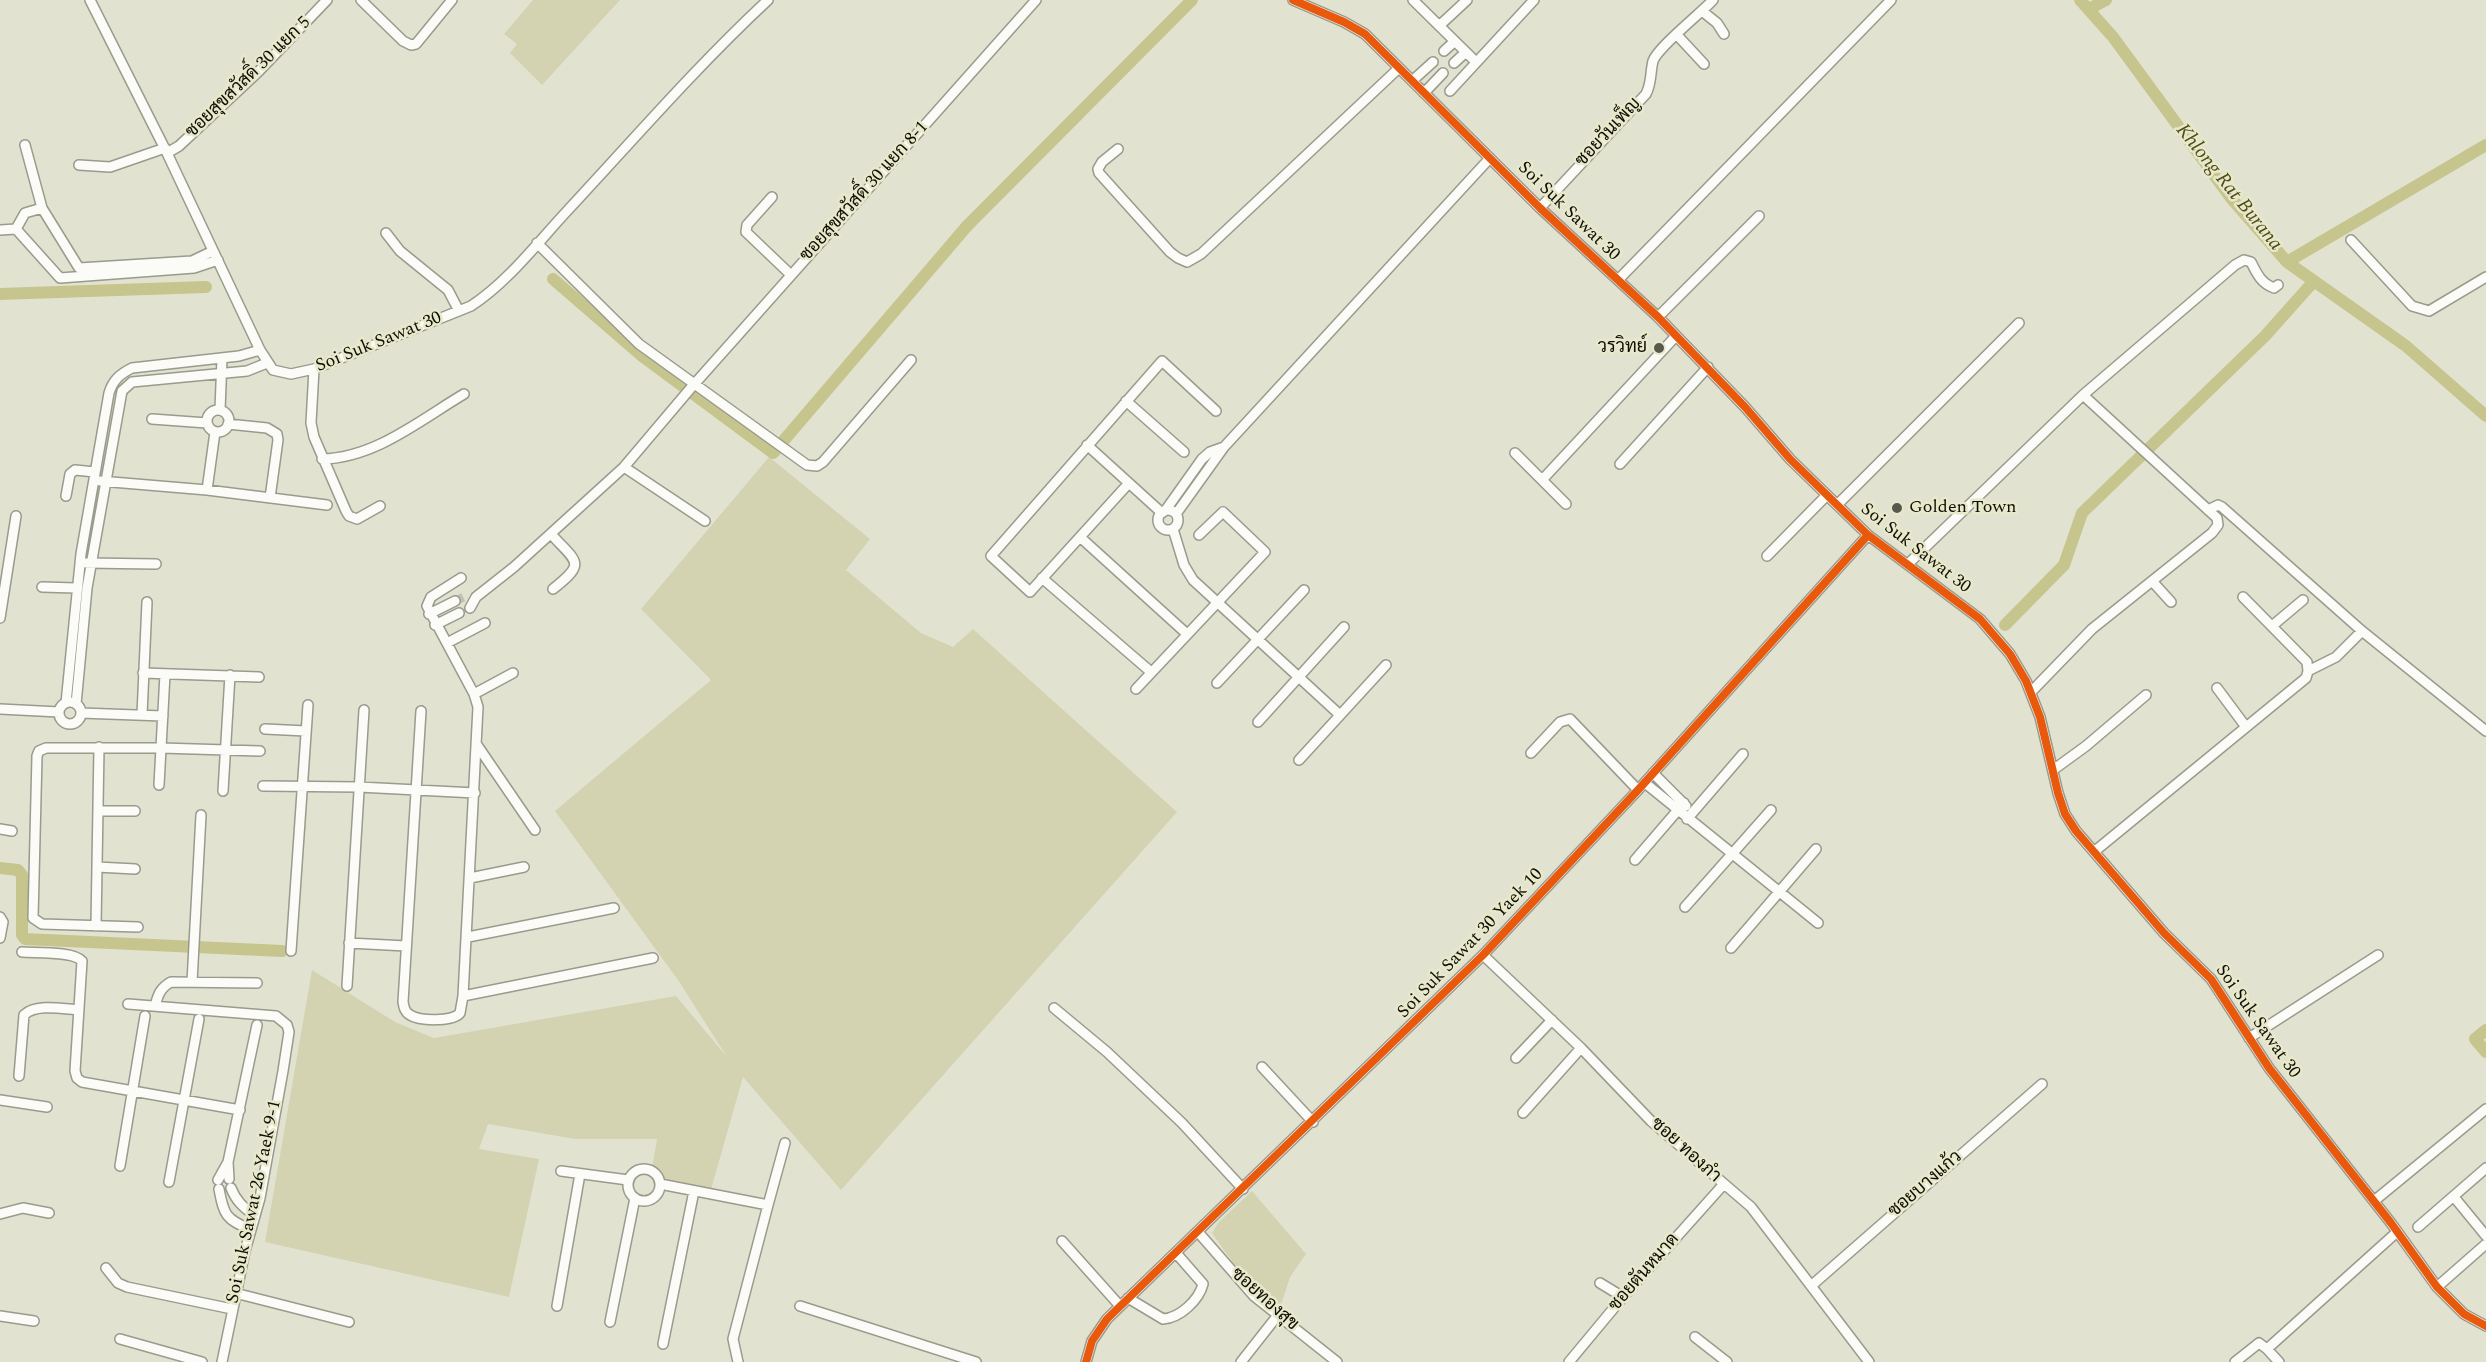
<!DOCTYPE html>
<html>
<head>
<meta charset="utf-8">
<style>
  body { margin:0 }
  canvas { display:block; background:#e2e2d1 }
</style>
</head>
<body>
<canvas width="2486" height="1362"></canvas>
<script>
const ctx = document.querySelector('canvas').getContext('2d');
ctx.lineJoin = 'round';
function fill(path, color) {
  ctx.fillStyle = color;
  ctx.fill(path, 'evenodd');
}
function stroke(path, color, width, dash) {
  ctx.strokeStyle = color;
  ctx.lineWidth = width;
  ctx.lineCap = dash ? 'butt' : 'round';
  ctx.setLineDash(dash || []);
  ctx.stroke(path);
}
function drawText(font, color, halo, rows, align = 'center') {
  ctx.font = font + ' Spectral,Sarabun,serif';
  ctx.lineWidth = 5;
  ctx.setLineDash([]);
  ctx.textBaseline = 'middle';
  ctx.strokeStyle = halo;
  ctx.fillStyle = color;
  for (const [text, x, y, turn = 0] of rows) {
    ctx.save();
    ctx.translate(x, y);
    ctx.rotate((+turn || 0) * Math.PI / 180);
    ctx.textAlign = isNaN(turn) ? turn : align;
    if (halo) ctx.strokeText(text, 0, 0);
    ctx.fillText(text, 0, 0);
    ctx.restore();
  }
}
const green = new Path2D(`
  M533,0h87l-78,85 -32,-32 7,-9 -13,-10z
  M769,457l101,82 -24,31 75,63 32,14 20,-18 204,183 -336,378 -98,-113 -31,109v6l-49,-10 -11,-13 5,-30h-82l-87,-15 -9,25 60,10 -30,138 -244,-55 47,-272 83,52 39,16 242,-42 51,61 -49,-77 -123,-169 156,-131 -70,-71z
  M1252,1191l54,63 -16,23 -9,28c-30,-14 -50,-45 -69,-72l6,-10z`);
const canal = new Path2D(`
  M2080,0l33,37 118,161 56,64 119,84 80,70
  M2089,9l17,-9
  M2287,262l199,-117
  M553,279l89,77 131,97 194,-227 225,-226
  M0,294l206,-7
  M2005,625l59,-60 18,-52 183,-177 49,-55
  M0,868l18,2 4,5v60l3,4 257,12
  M2486,1030l-11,9 11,13`);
const minorTunnel = new Path2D(`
  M455,601l11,-5`);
const minor = new Path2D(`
  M90,0l77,153 93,197 13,20 18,4 23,-5 157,-63c37,-24 67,-64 97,-96 66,-71 129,-144 200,-210
  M361,0l42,41 8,4 5,-1 36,-44
  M1293,0l51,22 21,12 175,174 118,109 87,90 45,52 78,76 112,84 30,35 16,27 14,36 18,76 7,21 11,17 88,102 47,46 58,89 122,155 46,64 27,27 22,12
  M1413,0l63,62
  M1702,11l15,12 7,11
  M1439,26l28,-26
  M1677,35l27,29
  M1444,51l11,-10
  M1454,63l12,-11
  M1412,81l21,-19
  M1450,91l84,-91
  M1424,93l19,-20
  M25,145l17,63 37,60 113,-7 21,-10
  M1118,149l-16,13 -4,7 1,4 71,79 8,6 9,4 14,-8 198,-186
  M167,153l12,-7 80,-75 68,-71
  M79,165l31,2 55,-19
  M772,197l-25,28 -1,7 45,43
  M1540,208l106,-114c6,-12 4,-21 7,-33 5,-14 48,-48 60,-61
  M16,229l9,-16 17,-5
  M0,230l16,-1 44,49 134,-10 24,-8
  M386,233l14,18 48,39 11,21
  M2351,240l61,66 17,5 57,-34
  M537,243l102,101 168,121 10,1 6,-4 88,-102
  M1618,280l273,-280
  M1658,317l101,-101
  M314,369l-3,54 3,14 32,74 3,5 8,3 23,-13
  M1126,401l58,51
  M220,410l2,-52
  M207 421a11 11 0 1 1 22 0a11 11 0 1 1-22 0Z
  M152,419l55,4
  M228,424l39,4 10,6 1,6 -8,58
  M1087,445l75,68
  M1515,453l27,27
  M322,459c53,-1 98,-39 142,-65
  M1620,464l88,-97
  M624,467l81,54
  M100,481l107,9 120,15
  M1129,483l-99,109 -39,-36 171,-195 54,50
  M207,490l8,-58
  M66,496l4,-22 5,-4 20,2
  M1566,504l-24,-24 134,-144
  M1837,505l182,-182
  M2208,510l10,-5 4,2 140,124 124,100
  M1158 520a10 10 0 1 1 20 0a10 10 0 1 1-20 0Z
  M1165,511l37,-52 8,-7 14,-5
  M1176,514l48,-67 266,-289
  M1173,529l11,36 9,15 147,135
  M551,534c26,29 36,28 2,55
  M1080,537l107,97
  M1767,556l60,-61
  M86,563l70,1
  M1908,564l175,-169 152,-130 9,-5 7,2c6,12 10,21 23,26l4,-3
  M1042,578l109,94
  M2152,581l19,21
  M42,587l34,1
  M470,608l6,-11 38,-30 110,-100 66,-78 346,-389
  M429,614l26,-13
  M0,618l16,-102
  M435,625l24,-12
  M2272,626l31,-26
  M447,643l38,-20
  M2308,671l28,-14 26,-26
  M143,673l116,4
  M1217,683l87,-93
  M2217,688l29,39
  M1136,689l129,-137 -42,-40 -24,23
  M2031,692l61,-63 120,-96 6,-8 -1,-7 -134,-123
  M474,694l39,-21
  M59 713a11 11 0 1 1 22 0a11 11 0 1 1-22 0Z
  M66,703l15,-149 28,-161c4,-13 11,-19 23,-25l107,-12 21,-6
  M76,704l11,-116 35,-197 10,-9 115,-11 20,-8
  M0,709l59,3
  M421,711l-18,291c1,6 2,10 7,13 9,6 43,7 50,-2l3,-17 15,-289 -4,-13 -47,-88 4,-9 30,-19
  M81,713l82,3
  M142,715l5,-113
  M1258,722l86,-95
  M265,729l41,2
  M477,745l58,85
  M1531,753l29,-31 10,-3 68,71
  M1299,760l87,-95
  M2053,770l33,-24 60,-51
  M1653,773l33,33
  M1645,783l173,140
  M159,785l6,-111
  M263,786l96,1 116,6
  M223,791l7,-116
  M98,811h37
  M1687,819l56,-65
  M0,829l12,2
  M2095,851l211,-173 2,-7 -1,-9 -64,-65
  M1635,860l49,-57
  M97,867l38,2
  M470,878l54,-11
  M1685,907l86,-97
  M0,917l3,5 -3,16
  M96,926l3,-179
  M138,927l-96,-3 -9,-6 4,-162 2,-5 7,-3h115l99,3
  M468,937l146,-29
  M349,943l57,3
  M1731,948l85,-99
  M291,951l17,-246
  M22,952c15,1 52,-1 60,9l-7,110 2,7 5,4 158,28
  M1483,955l98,93 70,73 100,86 118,155
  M192,982l9,-167
  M347,986l17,-276
  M463,996l190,-38
  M128,1004l148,12 11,9 2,7 -6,39 -23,127 -15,53 -23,111
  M155,1006c3,-11 5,-18 16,-24l86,1
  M1054,1008l53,44 75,71 61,66
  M2249,1038l129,-83
  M1516,1058l36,-38
  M1262,1067l51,55
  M19,1076l5,-61c12,-12 39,-6 55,-5
  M0,1100l47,7
  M1523,1113l58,-65
  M120,1166l25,-150
  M628 1185a16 16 0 1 1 32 0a16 16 0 1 1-32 0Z
  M561,1171l67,9
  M229,1179l-1,-17 29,-137
  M218,1180l10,-18
  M169,1182l30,-163
  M660,1184l108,21 -35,134 5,23
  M231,1188c5,13 12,19 24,28
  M219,1189c5,27 7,30 32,41
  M2454,1197l32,39
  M2374,1201l112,-92
  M768,1205l17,-62
  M0,1214l23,-6 26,5
  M2418,1227l68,-59
  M1198,1232l56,64 83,66
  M1062,1241l58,65
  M106,1268l12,15 9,4 105,22
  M1600,1283l23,14
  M1811,1286l231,-202
  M2437,1287l49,-43
  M235,1293l114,29
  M1128,1298l35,21c17,-1 36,-19 40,-35l-27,-31
  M557,1306l23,-132
  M800,1306l176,56
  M0,1316l34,5
  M610,1322l25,-124
  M1695,1337l32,25
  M120,1339l82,23
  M663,1344l31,-153
  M1086,1362l6,-21 15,-22 376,-364 155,-165 230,-255
  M1241,1362l37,-47
  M1569,1362l54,-65 100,-112
  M2235,1362l24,-19 8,6
  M2279,1362l-12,-13 130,-117`);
const cycleway = new Path2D(`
  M1293,0l51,22 21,12 175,174 118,109 87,90 45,52 78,76 112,84 30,35 16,27 14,36 18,76 7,21 11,17 88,102 47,46 58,89 122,155 46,64 27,27 22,12
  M1086,1362l6,-21 15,-22 376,-364 155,-165 230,-255`);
const markers = [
  [1659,348,6,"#58584c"],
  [1897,508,6,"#58584c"]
];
const streetNames = [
  ["ซอยสุขสวัสดิ์ 30 แยก 5",249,78,-44],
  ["ซอยวันเพ็ญ",1609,133,-47],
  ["ซอยสุขสวัสดิ์ 30 แยก 8-1",865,192,-48],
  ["Soi Suk Sawat 30",1568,212,44],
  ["Soi Suk Sawat 30",379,343,-22],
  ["Soi Suk Sawat 30",1915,549,38],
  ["Soi Suk Sawat 30 Yaek 10",1471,944,-46],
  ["Soi Suk Sawat 30",2257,1022,55],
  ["ซอย ทองภํา",1685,1151,42],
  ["ซอยบางแก้ว",1926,1185,-41],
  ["Soi Suk Sawat 26 Yaek 9-1",255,1202,-78],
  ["ซอยตันหมาด",1645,1273,-49],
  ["ซอยทองสุข",1264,1300,42]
];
const poiNames = [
  ["วรวิทย์",1647,348],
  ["Golden Town",1909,508,"left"]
];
const waterNames = [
  ["Khlong Rat Burana",2228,188,51]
];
fill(green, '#d3d3b2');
stroke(canal, '#c7c58e', 12);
stroke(minorTunnel, '#c2c2b2', 9, [9, 4.5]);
stroke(minor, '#9a9a8d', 12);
stroke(minor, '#fbfbf8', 9);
stroke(cycleway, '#e8590c', 8);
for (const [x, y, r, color] of markers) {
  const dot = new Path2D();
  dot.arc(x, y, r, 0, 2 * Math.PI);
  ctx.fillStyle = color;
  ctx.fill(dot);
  stroke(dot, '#e8e8cb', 2);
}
drawText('18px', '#0e0e05', '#e8e8cb', streetNames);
drawText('18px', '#0e0e05', '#e8e8cb', poiNames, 'right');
drawText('italic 20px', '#4f4d18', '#e8e8cb', waterNames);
</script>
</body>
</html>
